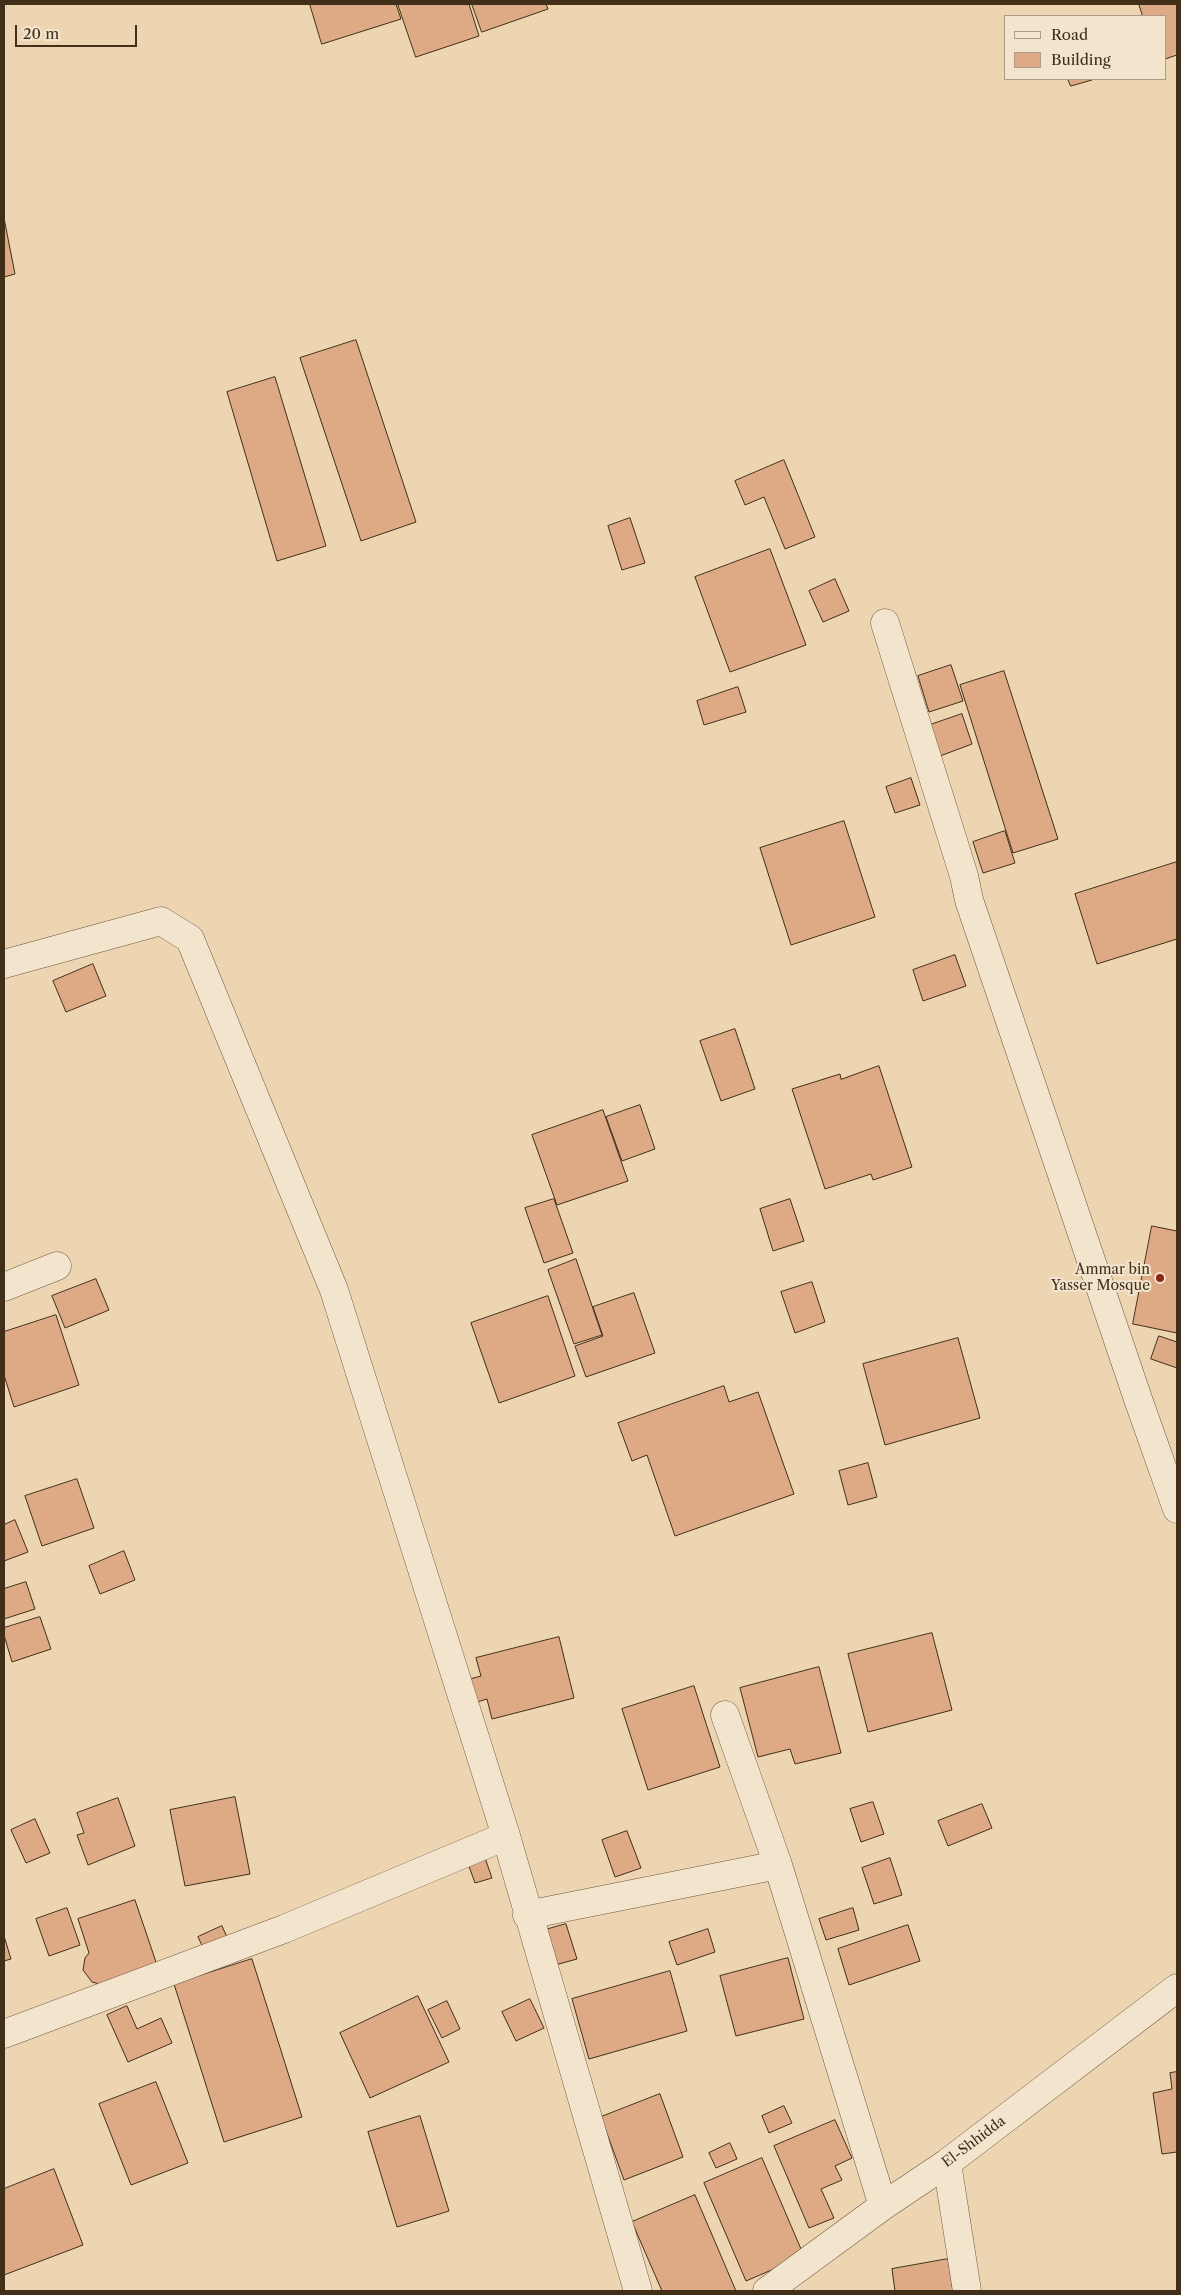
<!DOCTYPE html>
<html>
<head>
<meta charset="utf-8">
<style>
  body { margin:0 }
  #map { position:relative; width:1181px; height:2295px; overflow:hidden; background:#edd5b2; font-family:"Libre Caslon Text",serif }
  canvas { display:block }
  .frame { position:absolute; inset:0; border:5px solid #412f1a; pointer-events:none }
  .legend { position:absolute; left:1004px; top:15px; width:162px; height:65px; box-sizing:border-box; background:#f3e4cd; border:1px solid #ac9c85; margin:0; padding:6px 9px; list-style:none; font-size:15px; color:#412f1a }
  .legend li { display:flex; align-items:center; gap:10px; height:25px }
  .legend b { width:25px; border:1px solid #ac9c85 }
  .scale { position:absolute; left:15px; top:25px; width:122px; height:22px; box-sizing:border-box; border:2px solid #412f1a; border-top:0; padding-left:6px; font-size:15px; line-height:18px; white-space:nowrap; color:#412f1a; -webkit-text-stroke:4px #f3e4cd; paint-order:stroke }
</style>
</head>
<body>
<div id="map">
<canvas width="1181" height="2295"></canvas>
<div class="frame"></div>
<ul class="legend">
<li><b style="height:6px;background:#f3e4cd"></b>Road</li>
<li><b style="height:14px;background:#dea985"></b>Building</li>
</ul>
<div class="scale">20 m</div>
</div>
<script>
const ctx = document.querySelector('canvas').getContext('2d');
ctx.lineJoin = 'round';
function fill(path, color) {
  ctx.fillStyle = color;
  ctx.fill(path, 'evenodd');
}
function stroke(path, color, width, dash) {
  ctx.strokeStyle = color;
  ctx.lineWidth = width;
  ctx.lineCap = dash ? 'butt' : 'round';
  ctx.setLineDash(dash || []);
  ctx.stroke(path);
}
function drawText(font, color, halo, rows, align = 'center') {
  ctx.font = font + ' "Libre Caslon Text",serif';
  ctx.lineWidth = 4;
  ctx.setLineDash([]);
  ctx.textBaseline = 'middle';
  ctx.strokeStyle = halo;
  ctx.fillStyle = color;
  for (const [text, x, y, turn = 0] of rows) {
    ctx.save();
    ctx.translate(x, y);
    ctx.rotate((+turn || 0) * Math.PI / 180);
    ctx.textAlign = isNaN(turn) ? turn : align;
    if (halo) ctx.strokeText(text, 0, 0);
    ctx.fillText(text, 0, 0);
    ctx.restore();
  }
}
const building = new Path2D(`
  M310,4h86l5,15 -79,25z
  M398,4h71l10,32 -63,21z
  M472,4h74l2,5 -66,23z
  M1139,4h38v51l-12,4v-43h-22z
  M1068,79h24v1l-21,6z
  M4,218l11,56 -11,3z
  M356,340l60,182 -55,19 -61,-183z
  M275,377l51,169 -49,15 -50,-169z
  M784,460l31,77 -30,12 -21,-52 -19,8 -10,-24z
  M630,518l15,45 -23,7 -14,-44z
  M770,549l36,96 -76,27 -35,-95z
  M835,579l14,32 -26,11 -14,-31z
  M951,665l12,36 -34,11 -11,-36z
  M1004,671l54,168 -45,14 -53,-168z
  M738,687l8,25 -42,13 -7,-24z
  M962,714l10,30 -32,12 -10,-31z
  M911,778l9,27 -25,8 -9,-26z
  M844,821l31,96 -84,28 -31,-97z
  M1005,831l10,32 -32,10 -10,-31z
  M1177,862v77l-80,25 -22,-70z
  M955,955l11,31 -43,15 -10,-31z
  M93,964l13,32 -40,16 -13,-31z
  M735,1029l20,60 -34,12 -21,-60z
  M879,1066l33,101 -39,13 -2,-6 -46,15 -33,-100 48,-15 1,5z
  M640,1105l15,44 -33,12 -16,-44z
  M603,1110l25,71 -71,24 -25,-70z
  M554,1199l19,54 -29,10 -19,-55z
  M790,1199l14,42 -31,10 -13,-42z
  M1152,1226l25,5v102l-44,-9z
  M576,1259l26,76 -28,9 -26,-74z
  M96,1279l13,31 -44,18 -13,-32z
  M812,1282l13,40 -30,11 -14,-41z
  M634,1293l21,60 -69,24 -11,-31 28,-10 -10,-29z
  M548,1296l27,80 -76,27 -28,-80z
  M56,1315l23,70 -65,22 -10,-32v-43z
  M1159,1336l18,6v26l-26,-9z
  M958,1338l22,80 -95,27 -22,-81z
  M724,1386l5,16 29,-10 36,102 -119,42 -28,-81 -15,6 -14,-38z
  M868,1463l9,34 -29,8 -9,-34z
  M77,1479l17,49 -52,18 -17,-50z
  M15,1520l13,32 -24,9v-36z
  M124,1551l11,29 -35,14 -11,-28z
  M26,1582l9,27 -31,10v-30z
  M40,1617l11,32 -39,13 -8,-27v-7z
  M932,1633l20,77 -84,22 -20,-78z
  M559,1637l15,61 -82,21 -5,-20 -10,3 -7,-23 11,-3 -5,-18z
  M819,1667l22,86 -46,11 -5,-15 -32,8 -18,-69z
  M694,1686l26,81 -72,23 -26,-81z
  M235,1797l15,77 -65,12 -15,-76z
  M118,1798l17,48 -47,19 -11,-30 7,-2 -7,-20z
  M873,1802l11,32 -23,8 -11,-33z
  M982,1804l10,24 -44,18 -10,-25z
  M35,1819l15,34 -24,10 -15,-33z
  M627,1831l14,37 -26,9 -13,-37z
  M483,1852l9,26 -17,5 -9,-25z
  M890,1858l12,37 -28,9 -12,-36z
  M135,1900l22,65 -57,19 -8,-2 -9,-12 2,-12 4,-5 -11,-34z
  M67,1908l13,37 -31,11 -13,-37z
  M853,1908l6,22 -33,10 -7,-21z
  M566,1924l11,35 -22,6 -10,-35z
  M908,1925l12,36 -71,24 -11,-36z
  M222,1926l9,20 -24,10 -9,-19z
  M708,1929l7,23 -38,13 -8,-23z
  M4,1936l7,23 -7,2z
  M788,1958l16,61 -68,17 -16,-60z
  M252,1959l50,158 -78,25 -50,-158z
  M670,1971l17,60 -98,28 -17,-60z
  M418,1996l31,66 -79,36 -30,-65z
  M530,1999l14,29 -28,13 -14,-29z
  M447,2001l13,28 -18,9 -14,-28z
  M127,2006l10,23 24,-11 11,25 -44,19 -21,-47z
  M1177,2072v80l-15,2 -9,-61 19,-4 -2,-16z
  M156,2082l32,81 -57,22 -32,-81z
  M660,2094l23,63 -59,23 -23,-63z
  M784,2106l8,17 -23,10 -7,-17z
  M420,2116l29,95 -52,16 -29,-95z
  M835,2120l17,38 -17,8 7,14 -21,9 13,29 -25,10 -35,-82z
  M730,2143l7,16 -21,9 -7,-15z
  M762,2158l42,98 -58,25 -42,-98z
  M54,2169l29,76 -79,30v-86z
  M695,2195l41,96h-74l-30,-69z
  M948,2259l5,32h-58l-3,-22z`);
const minor = new Path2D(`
  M885,623l79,253 5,24 169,499 39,110
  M4,964l157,-43 29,18 144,351 172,546 132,455
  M4,1287l53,-21
  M725,1715l53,150
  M527,1915l251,-50 105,341
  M4,2034l280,-105 222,-93
  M947,2163l20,128
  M767,2291l116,-85 64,-43 230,-175`);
const markers = [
  [1160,1278,5,"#8f2418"]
];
const poiNames = [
  ["Ammar bin",1150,1270],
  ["Yasser Mosque",1150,1286]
];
const streetNames = [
  ["El-Shhidda",974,2142,-37]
];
fill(building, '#dea985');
stroke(building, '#412f1a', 1);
stroke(minor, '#6c5840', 29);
stroke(minor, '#f3e4cd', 28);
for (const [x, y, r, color] of markers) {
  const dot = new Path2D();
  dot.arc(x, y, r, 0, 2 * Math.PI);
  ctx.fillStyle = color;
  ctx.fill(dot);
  stroke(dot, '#f3e4cd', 2);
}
drawText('14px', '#412f1a', '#f3e4cd', poiNames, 'right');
drawText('14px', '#412f1a', '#f3e4cd', streetNames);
</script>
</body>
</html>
